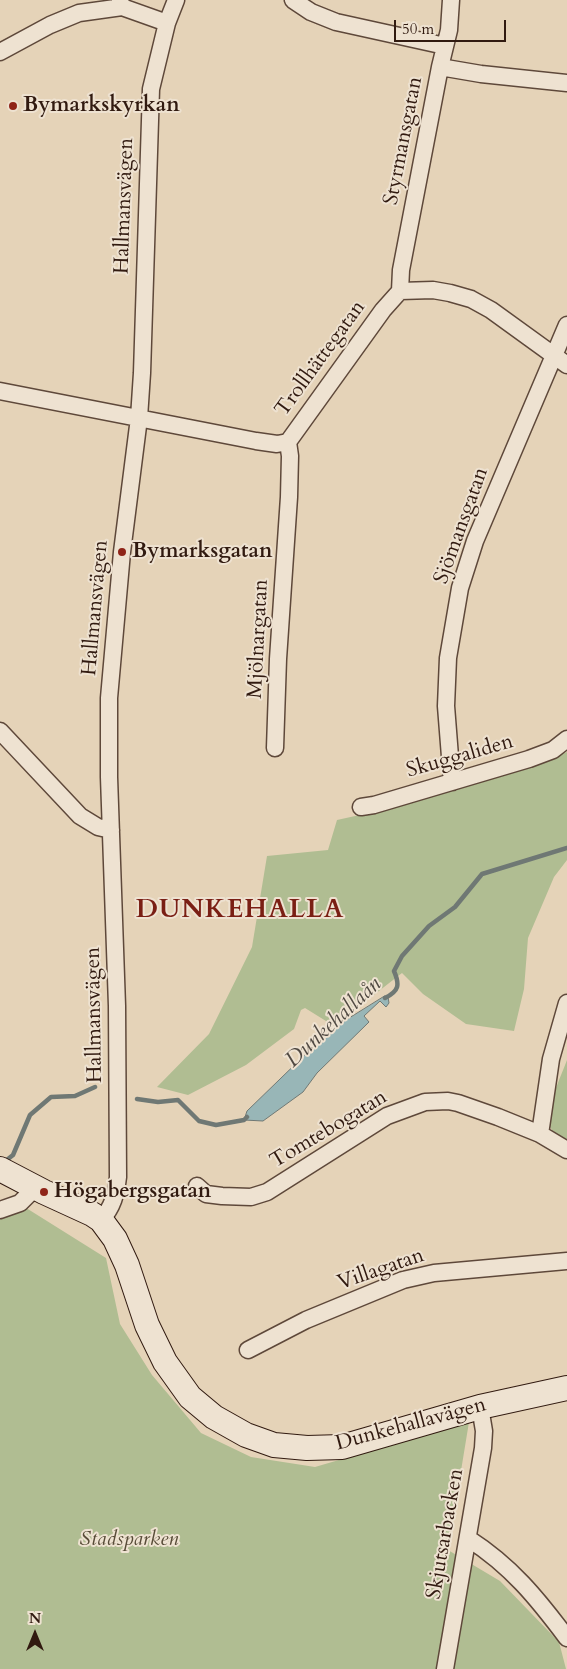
<!DOCTYPE html>
<html>
<head>
<meta charset="utf-8">
<style>
  body { margin:0 }
  #map { position:relative; width:567px; height:1669px; overflow:hidden; background:#e5d3b8; font-family:Cardo,serif }
  canvas { display:block }
  .north { position:absolute; left:10px; top:1609px; width:50px; height:50px; -webkit-text-stroke:4px #eee2d1; paint-order:stroke; rotate:0deg; font-size:14px; font-weight:700; line-height:20px; text-align:center; color:#311a10 }
  .north::after { content:''; display:block; margin:auto; width:18px; height:22px; background:#311a10; clip-path:polygon(50% 0,100% 100%,50% 72%,0 100%) }
  .scale { position:absolute; left:394px; top:20px; width:112px; height:22px; box-sizing:border-box; border:2px solid #311a10; border-top:0; padding-left:6px; font-size:15px; line-height:18px; white-space:nowrap; color:#311a10; -webkit-text-stroke:4px #eee2d1; paint-order:stroke }
</style>
</head>
<body>
<div id="map">
<canvas width="567" height="1669"></canvas>
<div class="north">N</div>
<div class="scale">50 m</div>
</div>
<script>
const ctx = document.querySelector('canvas').getContext('2d');
ctx.lineJoin = 'round';
function fill(path, color) {
  ctx.fillStyle = color;
  ctx.fill(path, 'evenodd');
}
function stroke(path, color, width, dash) {
  ctx.strokeStyle = color;
  ctx.lineWidth = width;
  ctx.lineCap = dash ? 'butt' : 'round';
  ctx.setLineDash(dash || []);
  ctx.stroke(path);
}
function drawText(font, color, halo, rows, align = 'center') {
  ctx.font = font + ' Cardo,serif';
  ctx.lineWidth = 4;
  ctx.setLineDash([]);
  ctx.textBaseline = 'middle';
  ctx.strokeStyle = halo;
  ctx.fillStyle = color;
  for (const [text, x, y, turn = 0] of rows) {
    ctx.save();
    ctx.translate(x, y);
    ctx.rotate((+turn || 0) * Math.PI / 180);
    ctx.textAlign = isNaN(turn) ? turn : align;
    if (halo) ctx.strokeText(text, 0, 0);
    ctx.fillText(text, 0, 0);
    ctx.restore();
  }
}
const green = new Path2D(`
  M567,752v108l-13,17 -26,61 -4,51 -10,42 -48,-7 -43,-30 -21,-21 -68,53 -29,-18 -4,2 -7,19 -48,36 -58,30 -31,-8 52,-53 43,-87 15,-91 61,-6 9,-30 59,-13 141,-42z
  M567,1060v84c-8,-4 -18,-15 -19,-24 -1,-14 14,-46 19,-60z
  M23,1206l83,52 14,66 32,51 49,58 50,24 64,10 154,-45 -21,128 52,31 59,61 7,27h-566v-452z`);
const water = new Path2D(`
  M385,996l3,1 1,6 -3,4 -6,-6 -16,15 5,6 -52,51 -14,19 -40,29 -19,-1 3,-9 65,-63 7,-11z`);
const stream = new Path2D(`
  M385,998c14,-7 15,-13 9,-27l8,-15 27,-30 26,-19 27,-33 85,-26
  M137,1099l21,3 20,-2 21,21 17,4 28,-5 3,-3
  M3,1163l10,-8 17,-40 21,-18 24,-1 20,-9`);
const street = new Path2D(`
  M120,0l2,7 45,16
  M293,0l18,12 25,10 109,24
  M0,52l50,-27 29,-12 43,-6
  M440,67l41,7 86,9
  M400,291l1,-21 39,-203 9,-37 2,-30
  M0,391l256,50 21,3 11,-2 95,-132 17,-19 33,-1 17,3 21,6 20,11 76,55
  M0,731l80,85 18,11 13,3
  M275,748l3,-89 11,-162 1,-41 -2,-14
  M452,782l-6,-76 2,-48 12,-70 15,-47 92,-216
  M361,807l13,-2 155,-46 24,-9 14,-11
  M540,1134l11,-75 16,-56
  M197,1186l9,8 16,2 29,1 16,-5 120,-76 38,-14 23,-1 10,2 40,14 42,17 27,16
  M0,1210l20,-7 15,-15
  M101,1220c12,-13 15,-26 17,-43l-1,-171 -8,-229v-79l13,-146 17,-134 3,-45 9,-284 16,-66 9,-23
  M248,1350l58,-30 97,-40 31,-7 133,-12
  M469,1539c42,27 68,59 98,99
  M445,1669l38,-221 1,-17 -4,-24`);
const secondary = new Path2D(`
  M0,1169l44,23 48,22 9,6 14,19 12,26 20,60 18,37 25,35 24,20 32,18 28,10 33,3 35,-1 138,-40 87,-19`);
const markers = [
  [13,106,5,"#8f2418"],
  [122,552,5,"#8f2418"],
  [44,1192,5,"#8f2418"]
];
const poiNames = [
  ["Bymarkskyrkan",23,106],
  ["Bymarksgatan",132,552],
  ["Högabergsgatan",54,1192]
];
const streetNames = [
  ["Styrmansgatan",404,141,-79],
  ["Hallmansvägen",125,206,-88],
  ["Trollhättegatan",321,359,-54],
  ["Sjömansgatan",462,526,-70],
  ["Hallmansvägen",96,608,-85],
  ["Mjölnargatan",259,639,-87],
  ["Skuggaliden",460,757,-16],
  ["Hallmansvägen",95,1015,-91],
  ["Tomtebogatan",329,1130,-31],
  ["Villagatan",381,1270,-19],
  ["Dunkehallavägen",411,1425,-15],
  ["Skjutsarbacken",446,1534,-80]
];
const parkNames = [
  ["Stadsparken",129,1540]
];
const waterNames = [
  ["Dunkehallaån",334,1023,-43]
];
const districtNames = [
  ["DUNKEHALLA",240,911]
];
fill(green, '#b0bd92');
fill(water, '#98b6b7');
stroke(water, '#6f7874', 1);
stroke(stream, '#6f7874', 4.5);
stroke(street, '#5e483a', 19);
stroke(secondary, '#311a10', 26);
stroke(street, '#eee2d1', 16);
stroke(secondary, '#eee2d1', 24);
for (const [x, y, r, color] of markers) {
  const dot = new Path2D();
  dot.arc(x, y, r, 0, 2 * Math.PI);
  ctx.fillStyle = color;
  ctx.fill(dot);
  stroke(dot, '#eee2d1', 2);
}
drawText('bold 21px', '#311a10', '#eee2d1', poiNames, 'left');
drawText('21px', '#311a10', '#eee2d1', streetNames);
drawText('italic 21px', '#574b37', '#eee2d1', parkNames);
drawText('italic 22px', '#504942', '#eee2d1', waterNames);
ctx.letterSpacing = '1px';
drawText('bold 26px', '#7a1f14', '#eee2d1', districtNames);
ctx.letterSpacing = '0px';
</script>
</body>
</html>
